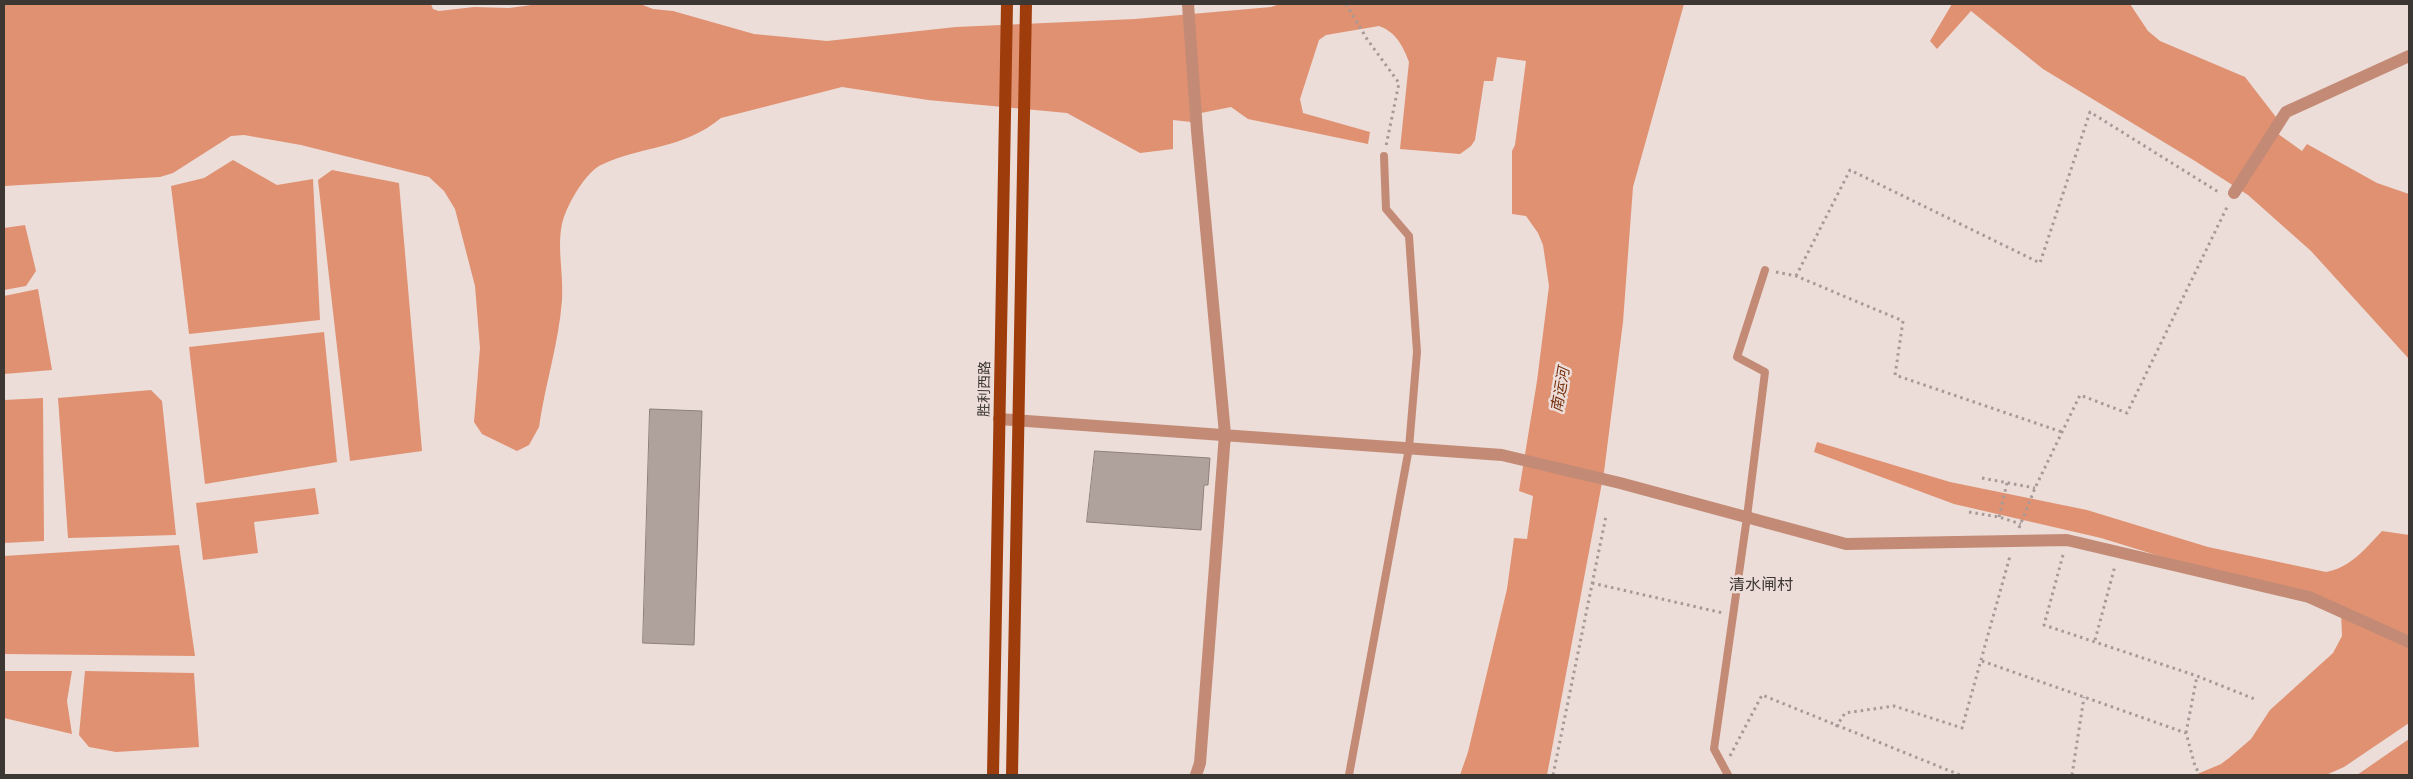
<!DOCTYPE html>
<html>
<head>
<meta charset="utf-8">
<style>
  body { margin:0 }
  #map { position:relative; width:2413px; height:779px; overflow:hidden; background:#ecddd8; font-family:Merriweather,serif }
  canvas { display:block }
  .frame { position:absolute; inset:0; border:5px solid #3d3734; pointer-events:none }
</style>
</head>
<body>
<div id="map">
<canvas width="2413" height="779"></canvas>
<div class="frame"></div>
</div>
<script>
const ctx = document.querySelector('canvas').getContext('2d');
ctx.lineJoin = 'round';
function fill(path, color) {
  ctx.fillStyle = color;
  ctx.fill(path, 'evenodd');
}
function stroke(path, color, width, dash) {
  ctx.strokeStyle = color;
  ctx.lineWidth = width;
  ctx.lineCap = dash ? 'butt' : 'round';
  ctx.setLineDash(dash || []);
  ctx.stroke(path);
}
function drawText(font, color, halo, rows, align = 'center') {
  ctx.font = font + ' Merriweather,"Noto Sans SC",serif';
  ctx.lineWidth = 5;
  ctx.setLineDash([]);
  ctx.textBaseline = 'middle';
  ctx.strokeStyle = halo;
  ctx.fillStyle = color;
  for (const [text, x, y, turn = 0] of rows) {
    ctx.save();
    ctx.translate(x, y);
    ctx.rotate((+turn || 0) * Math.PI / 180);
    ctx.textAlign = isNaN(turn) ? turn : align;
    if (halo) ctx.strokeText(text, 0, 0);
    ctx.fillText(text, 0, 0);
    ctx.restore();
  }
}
const water = new Path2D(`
  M4,4h427l2,5 6,2 35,-4 35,1 30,-4h101l13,5 20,2 81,23 73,7 129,-14 179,-8 136,-12 9,-3h404l-51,183 -10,135 -19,150 -57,303h-87l8,-23 39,-163 7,-51 13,1 6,-43 -14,-5 18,-110 12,-95 -6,-41 -5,-12 -12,-17 -14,-2v-63l3,-6 11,-84 -29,-4 -4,24h-9l-9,59 -4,6 -11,8 -60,-5 9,-87c-6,-16 -13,-30 -30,-36l-53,9 -7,5 -19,59 3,14 67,19 -2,12 -120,-25 -17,-12 -40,8v7l-18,-2v29l-33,4 -73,-40 -139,-13 -86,-13 -121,31c-39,32 -78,27 -120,47 -15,7 -33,38 -38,55 -7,25 1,53 -1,80 -3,42 -17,85 -23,127l-10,18 -12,6 -35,-17 -8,-12 6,-74 -5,-62 -20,-77 -11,-18 -15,-14 -128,-32 -57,-10 -13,1 -58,37 -13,4 -156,9z
  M1952,4h178l18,27 12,10 85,36 34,44 -5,10 28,20 5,-7 70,39 32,11v165l-98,-108 -63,-56 -53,-34 -152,-92 -72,-58 -34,38 -7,-8z
  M233,160l44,25 36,-6 7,141 -131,14 -18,-148 33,-8z
  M332,170l67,13 23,268 -72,10 -32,-281z
  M25,225l11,46 -10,15 -22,4v-62z
  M38,289l14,81 -48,4v-78z
  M324,332l13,130 -132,22 -16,-137z
  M151,390l11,11 14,134 -108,3 -10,-140z
  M43,398l1,143 -40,2v-143z
  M1817,442l133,40 137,28 121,37 118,25c24,-4 40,-24 56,-41l27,4v188l-65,44 -18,8h-131l26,-11 8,-6 22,-19 19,-29 63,-57 9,-17 -1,-24 -240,-74 -147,-34 -140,-52z
  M315,488l4,26 -65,8 4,31 -55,7 -7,-57z
  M179,545l16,111 -191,-2v-98z
  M4,671h68l-5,30 5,33 -68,-16z
  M85,671l109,2 5,74 -83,5 -27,-5 -10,-12z
  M2409,739v36h-52z`);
const building = new Path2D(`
  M650,409l52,2 -8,234 -51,-2z
  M1095,451l115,7 -2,27h-4l-3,45 -114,-8z`);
const path = new Path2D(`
  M1346,4l21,35 32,44 -13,63
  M1776,272l20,4 107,45 -8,54 167,57
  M1796,276l54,-106 190,93 50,-151 130,81
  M1982,478l53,10
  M1969,512l30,5 22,7
  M1999,517l8,-34
  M2019,528l16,-40 45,-93 47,18 101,-208
  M2063,555l-19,70 153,51 60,24
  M1592,583l131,30
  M2095,640l20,-74
  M1982,661l204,72 9,33 5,9
  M1836,727l9,-14 49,-7 68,22 48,-172
  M2186,733l11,-57
  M1730,756l32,-61 198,80
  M1553,775l53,-259
  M2072,775l12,-78`);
const service = new Path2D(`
  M1349,775l60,-327 8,-96 -8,-116 -23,-27 -2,-53
  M1728,775l-14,-26 33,-232 18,-145 -28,-15 28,-87`);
const minor = new Path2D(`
  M1188,4l9,127 28,303 -25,329 -4,12
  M2234,193l52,-81 123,-56
  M999,419l503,36 118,28 226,61 221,-4 242,57 100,45`);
const primary = new Path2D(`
  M993,775l14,-771
  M1012,775l14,-771`);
const streetNames = [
  ["胜利西路",985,389,-89]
];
const waterNames = [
  ["南运河",1561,390,-80]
];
const quarterNames = [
  ["清水闸村",1761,585]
];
fill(water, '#e09172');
fill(building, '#afa19c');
stroke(building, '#8d807a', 1);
stroke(path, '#a69a96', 3, [2.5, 4]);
stroke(service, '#c38b76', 8);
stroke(minor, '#c38b76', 12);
stroke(primary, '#9e3c0c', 12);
drawText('14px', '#3d3734', '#ecddd8', streetNames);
drawText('italic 15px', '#762f0f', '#ecddd8', waterNames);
drawText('16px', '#3d3734', '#ecddd8', quarterNames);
</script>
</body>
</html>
